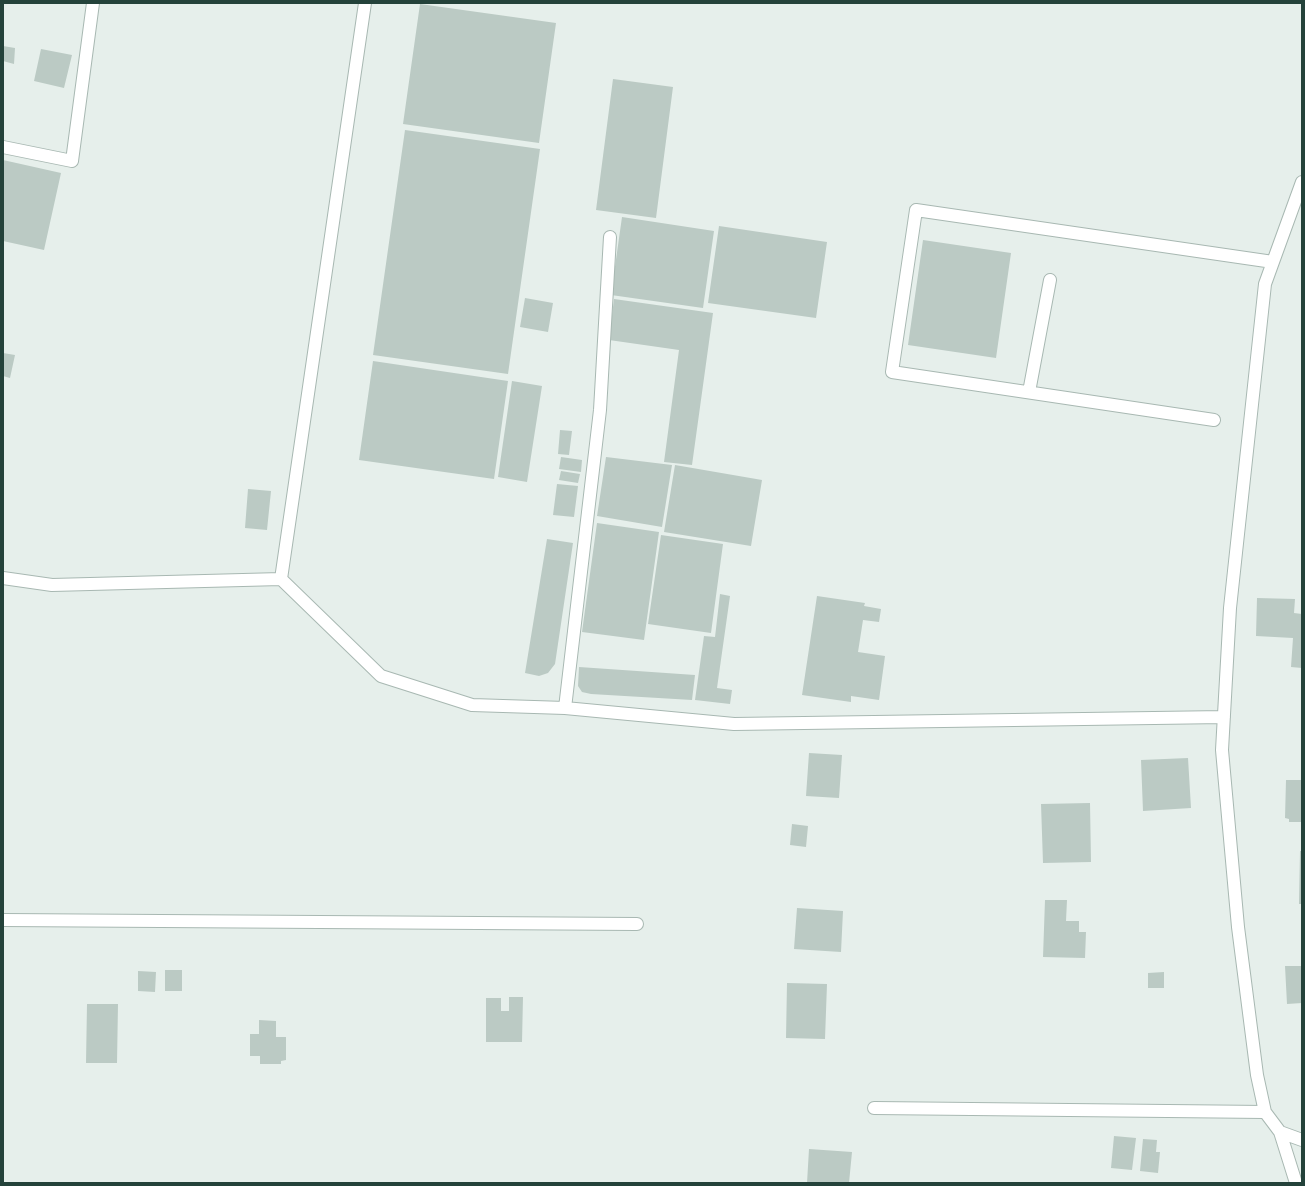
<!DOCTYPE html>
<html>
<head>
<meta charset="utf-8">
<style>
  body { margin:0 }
  #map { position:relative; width:1305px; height:1186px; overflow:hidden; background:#e6efeb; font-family:Raleway,sans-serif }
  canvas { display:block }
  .frame { position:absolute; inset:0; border:4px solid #24423a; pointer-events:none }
</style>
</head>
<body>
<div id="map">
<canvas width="1305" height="1186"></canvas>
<div class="frame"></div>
</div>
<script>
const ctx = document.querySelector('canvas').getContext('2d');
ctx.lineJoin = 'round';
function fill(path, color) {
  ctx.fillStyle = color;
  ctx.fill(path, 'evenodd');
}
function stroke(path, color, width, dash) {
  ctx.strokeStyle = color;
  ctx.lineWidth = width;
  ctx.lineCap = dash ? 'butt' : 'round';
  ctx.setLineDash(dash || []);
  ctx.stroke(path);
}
const building = new Path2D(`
  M420,4l136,19 -17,120 -136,-19z
  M3,46l12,2 -1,16 -11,-3z
  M41,49l31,6 -8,33 -30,-7z
  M613,79l60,8 -17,131 -60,-8z
  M405,130l135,19 -32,225 -135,-19z
  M3,160l58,13 -17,77 -41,-9z
  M622,217l92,14 -11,77 -92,-13z
  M719,226l108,16 -11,76 -108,-15z
  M923,240l88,13 -15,105 -88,-13z
  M525,298l28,5 -5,29 -28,-5z
  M614,299l99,14 -21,152 -28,-3 15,-112 -70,-10z
  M3,353l12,2 -5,23 -7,-2z
  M373,361l135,20 -14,98 -135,-19z
  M512,381l30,5 -15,96 -29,-5z
  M560,430l12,1 -3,24 -11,-1z
  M561,457l21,3 -1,12 -22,-3z
  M606,457l66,8 -10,62 -65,-11z
  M675,465l87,15 -11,66 -87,-14z
  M561,471l19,3 -2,9 -19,-3z
  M557,484l21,2 -4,31 -21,-2z
  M248,489l23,2 -4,39 -22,-2z
  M597,523l62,9 -15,108 -62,-8z
  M661,535l62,9 -12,89 -63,-9z
  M547,539l26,4 -18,121 -7,9 -9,3 -14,-3z
  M720,594l10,2 -13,92 15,2 -2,14 -35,-4 9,-64 11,1z
  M817,596l48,7 -1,3 17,3 -2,13 -16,-2 -5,32 27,4 -6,44 -28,-4v6l-49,-7z
  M1257,598l38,1 -1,14 8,1v54l-11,-1 2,-29 -37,-2z
  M579,667l116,8 -3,25 -101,-6 -9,-2 -4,-6z
  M809,753l33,2 -3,43 -33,-2z
  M1188,758l3,50 -48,3 -2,-51z
  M1286,780h16v42h-13v-3l-4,-1z
  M1090,803l1,59 -48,1 -2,-59z
  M792,824l16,2 -2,21 -16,-2z
  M1300,851h2v53h-3z
  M1045,900h22l-1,21h13v11h7l-1,26 -42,-1z
  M797,908l46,3 -2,41 -47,-3z
  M1285,966h17v37l-15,1z
  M165,970h17v21h-17z
  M138,971l18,1 -1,20 -17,-1z
  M1164,972v16h-16v-15z
  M787,983l40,1 -2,55 -39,-1z
  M509,997h14l-1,45h-36v-44h15v13h8z
  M87,1004h31l-1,59h-31z
  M259,1020l17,1v16h10v23l-5,1v3h-21v-8h-10v-22h9z
  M1114,1136l22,2 -4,32 -21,-2z
  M1143,1139l14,1 -1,12h4l-2,21 -18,-2z
  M809,1149l43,3 -3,31h-42z`);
const minor = new Path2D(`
  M3,147l69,14 21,-158
  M1302,182l-37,102 -35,324 -8,142 16,177 19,148 8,37 15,20 22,8
  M1029,392l21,-112
  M1214,420l-322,-48 24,-162 357,52
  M3,578l49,7 229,-6 100,97 91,29 93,3 169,16 490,-7
  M281,579l84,-576
  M565,708l35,-298 10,-173
  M3,920l634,4
  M874,1108l391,4
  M1280,1132l16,51`);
fill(building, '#bbcac4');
stroke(minor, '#a8b8b2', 14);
stroke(minor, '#fff', 12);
</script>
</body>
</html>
